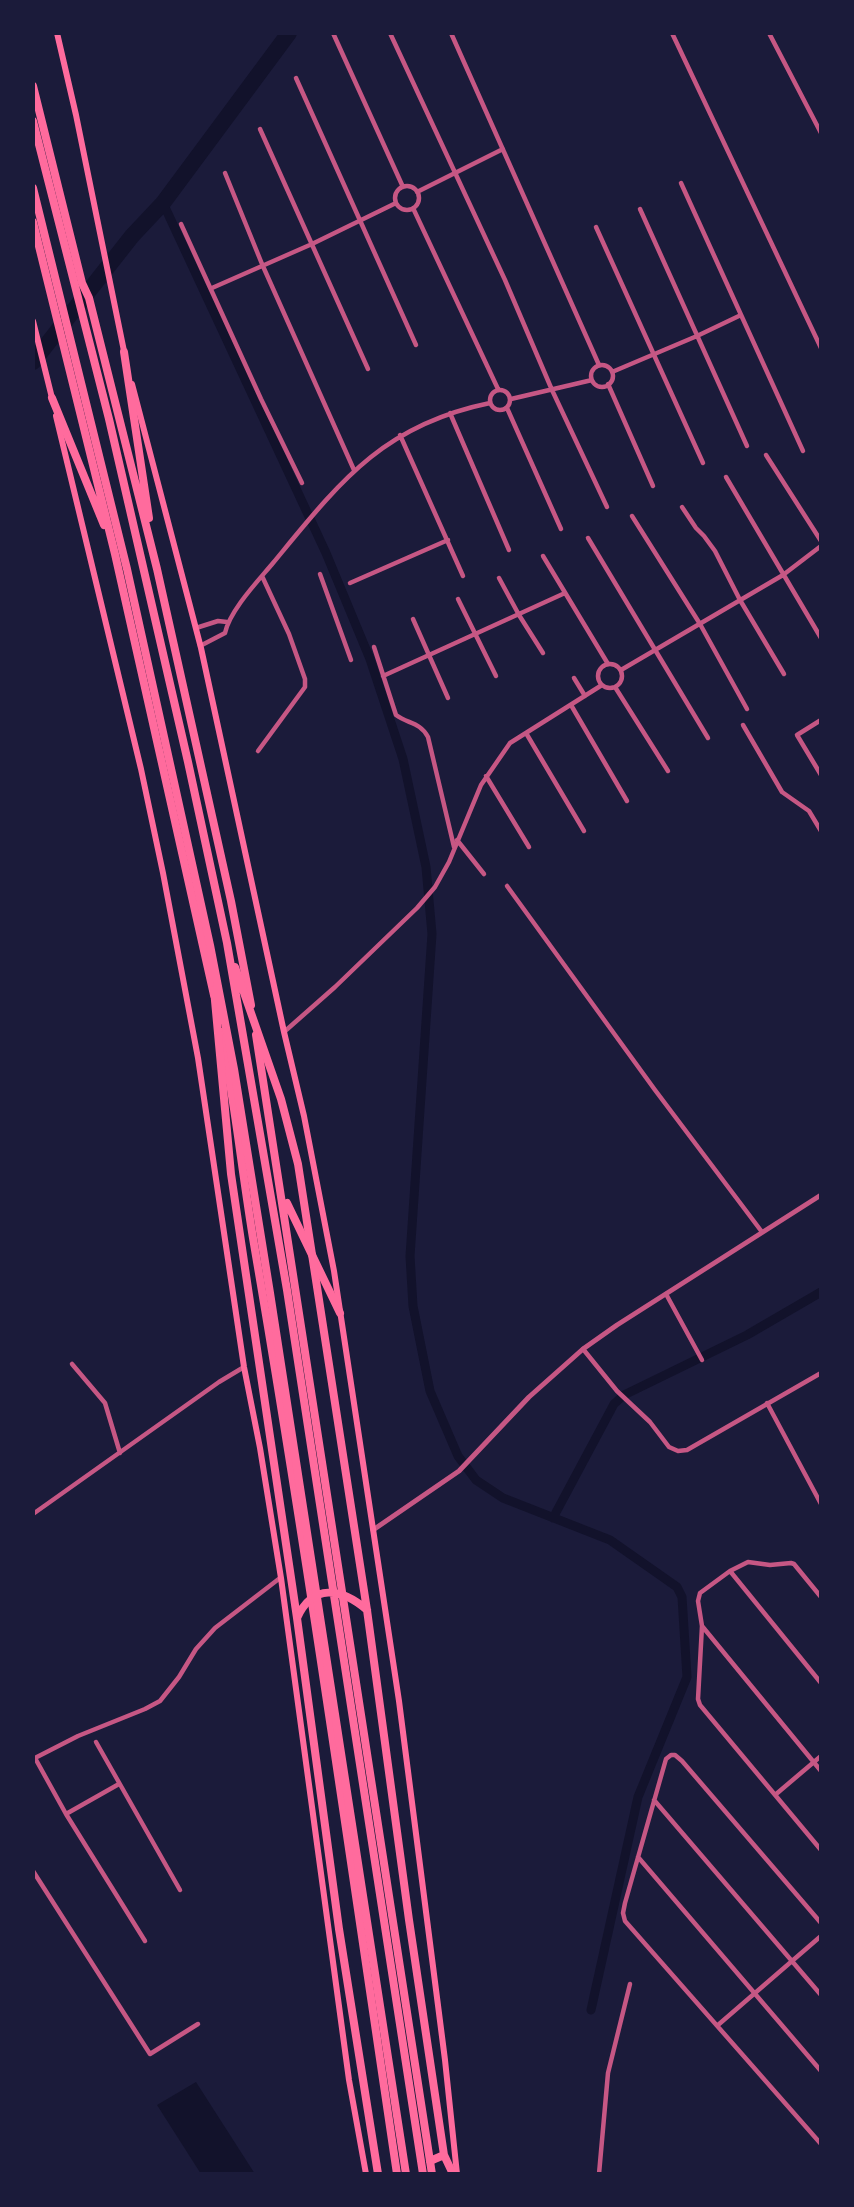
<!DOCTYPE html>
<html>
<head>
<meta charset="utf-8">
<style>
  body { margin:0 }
  #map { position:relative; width:854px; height:2207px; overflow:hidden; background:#1b1b3a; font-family:Ubuntu,sans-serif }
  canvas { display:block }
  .frame { position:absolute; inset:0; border:35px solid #1b1b3a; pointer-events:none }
</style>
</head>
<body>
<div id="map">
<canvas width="854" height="2207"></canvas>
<div class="frame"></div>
</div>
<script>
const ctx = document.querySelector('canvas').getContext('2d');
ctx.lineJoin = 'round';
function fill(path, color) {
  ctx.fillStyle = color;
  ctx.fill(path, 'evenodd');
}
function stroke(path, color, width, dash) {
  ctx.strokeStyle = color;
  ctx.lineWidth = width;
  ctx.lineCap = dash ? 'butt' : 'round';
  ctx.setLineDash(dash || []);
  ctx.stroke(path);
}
const water = new Path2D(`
  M196,2082l59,92h-54l-44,-69z`);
const canal = new Path2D(`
  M163,203l163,350 44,106 33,100 23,108 6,67 -22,322 3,50 17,85 28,65 18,24 27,18 107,42 67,47 5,10 5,80 -49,120 -47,213
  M553,1518l61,-114 10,-9 123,-60 74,-43`);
const river = new Path2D(`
  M33,362l99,-126 31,-33 126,-170`);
const minor = new Path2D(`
  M333,33l70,154
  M390,33l115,247 47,110 55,117
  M451,33l148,332
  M672,33l149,315
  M769,33l52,100
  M296,78l120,267
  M260,129l108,240
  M225,173l37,91 92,206
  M681,183l122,268
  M395 198a12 12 0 1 1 24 0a12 12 0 1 1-24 0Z
  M417,192l86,-43
  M413,208l85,181
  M640,209l107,237
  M181,224l80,175 41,84
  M596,227l107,236
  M212,288l100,-44 84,-41
  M591 376a11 11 0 1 1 22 0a11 11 0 1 1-22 0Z
  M612,372l85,-36 44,-21
  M608,384l45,102
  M490 400a10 10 0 1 1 20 0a10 10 0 1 1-20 0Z
  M511,399l81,-19
  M507,408l54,121
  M450,413l59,137
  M400,435l63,141
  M766,455l55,86
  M726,477l95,161
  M682,507l14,21 8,8 11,15 25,49 44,74
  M632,516l68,108 47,85
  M588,538l120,200
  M543,556l65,108
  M320,574l31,86
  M499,578l20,37 24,38
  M350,583l98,-43
  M458,599l38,77
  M413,619l35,79
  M196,628l22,-7 9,1
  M200,646l25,-13c5,-23 33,-52 48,-70 66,-80 109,-138 217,-160
  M374,647l22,68c12,9 24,7 32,22l26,110
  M598 676a12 12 0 1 1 24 0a12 12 0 1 1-24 0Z
  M621,670l162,-95 38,-29
  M383,676l182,-83
  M574,678l11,18
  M615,687l53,84
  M571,705l56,96
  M821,720l-24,15 24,40
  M743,725l39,67 27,19 12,20
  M526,733l58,98
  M258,751l47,-64v-8l-16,-45 -27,-58
  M486,776l43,71
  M457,840l27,34
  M507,886l148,204 107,142
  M284,1032l51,-45 82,-79 18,-21 14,-25 32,-77 29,-42 92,-58
  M666,1294l36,66
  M583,1349l34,42 33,31 19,25 9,4 9,-1 134,-77
  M72,1364l33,39 15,50
  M767,1403l54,101
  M33,1514l186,-132 25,-15
  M730,1571l91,112
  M821,1597l-27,-33 -3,-1 -21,2 -22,-3 -18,9 -30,22 -2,8 4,25 -4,73 2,6 121,145
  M702,1626l119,145
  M96,1742l84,148
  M35,1758l31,56
  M33,1759l45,-23 67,-27 15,-8 19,-24 17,-28 19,-21 65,-50
  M119,1784l-53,30 79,127
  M775,1795l46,-39
  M654,1800l167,195
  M638,1857l183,214
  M33,1871l117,183 48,-30
  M821,1923l-139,-162 -7,-6h-4l-5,4 -41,144 -2,10 2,8 196,223
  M718,2025l103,-89
  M599,2174l9,-101 22,-89`);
const tertiary = new Path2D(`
  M373,1530l86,-59 70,-74 54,-48 34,-24 204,-130`);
const secondary = new Path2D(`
  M57,33l19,82 49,241
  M33,321l20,81
  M132,384l69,264 83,384 20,84 30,155 65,430 46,359 12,114
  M56,416l85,353 22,104 35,185 46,309 16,81 21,130 68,502 17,94`);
const trunk = new Path2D(`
  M33,86l49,197 7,15 68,271 74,332 20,104
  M33,222l82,332 99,441
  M124,352l25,166
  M52,398l52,127
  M221,1032c14,70 21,141 33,212 53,309 97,620 143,930
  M256,1035l176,1139
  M287,1203l53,110`);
const motorway = new Path2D(`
  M33,121l76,298 79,343 39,181 60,347 136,884
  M33,188l94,381 83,376 24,124 36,224 136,881
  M235,967l46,132 17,65 69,446 42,310 35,235 9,19
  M214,990l17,184 66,444
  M367,1610c-26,-22 -54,-27 -70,8l42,311 39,245
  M430,2161l14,-6`);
fill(water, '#12122b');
stroke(canal, '#12122b', 9);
stroke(river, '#12122b', 16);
stroke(minor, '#c65784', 4.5);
stroke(tertiary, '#c65784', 5);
stroke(secondary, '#ff6b9d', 6);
stroke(trunk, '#ff6b9d', 8);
stroke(motorway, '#ff6b9d', 8);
</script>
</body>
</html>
